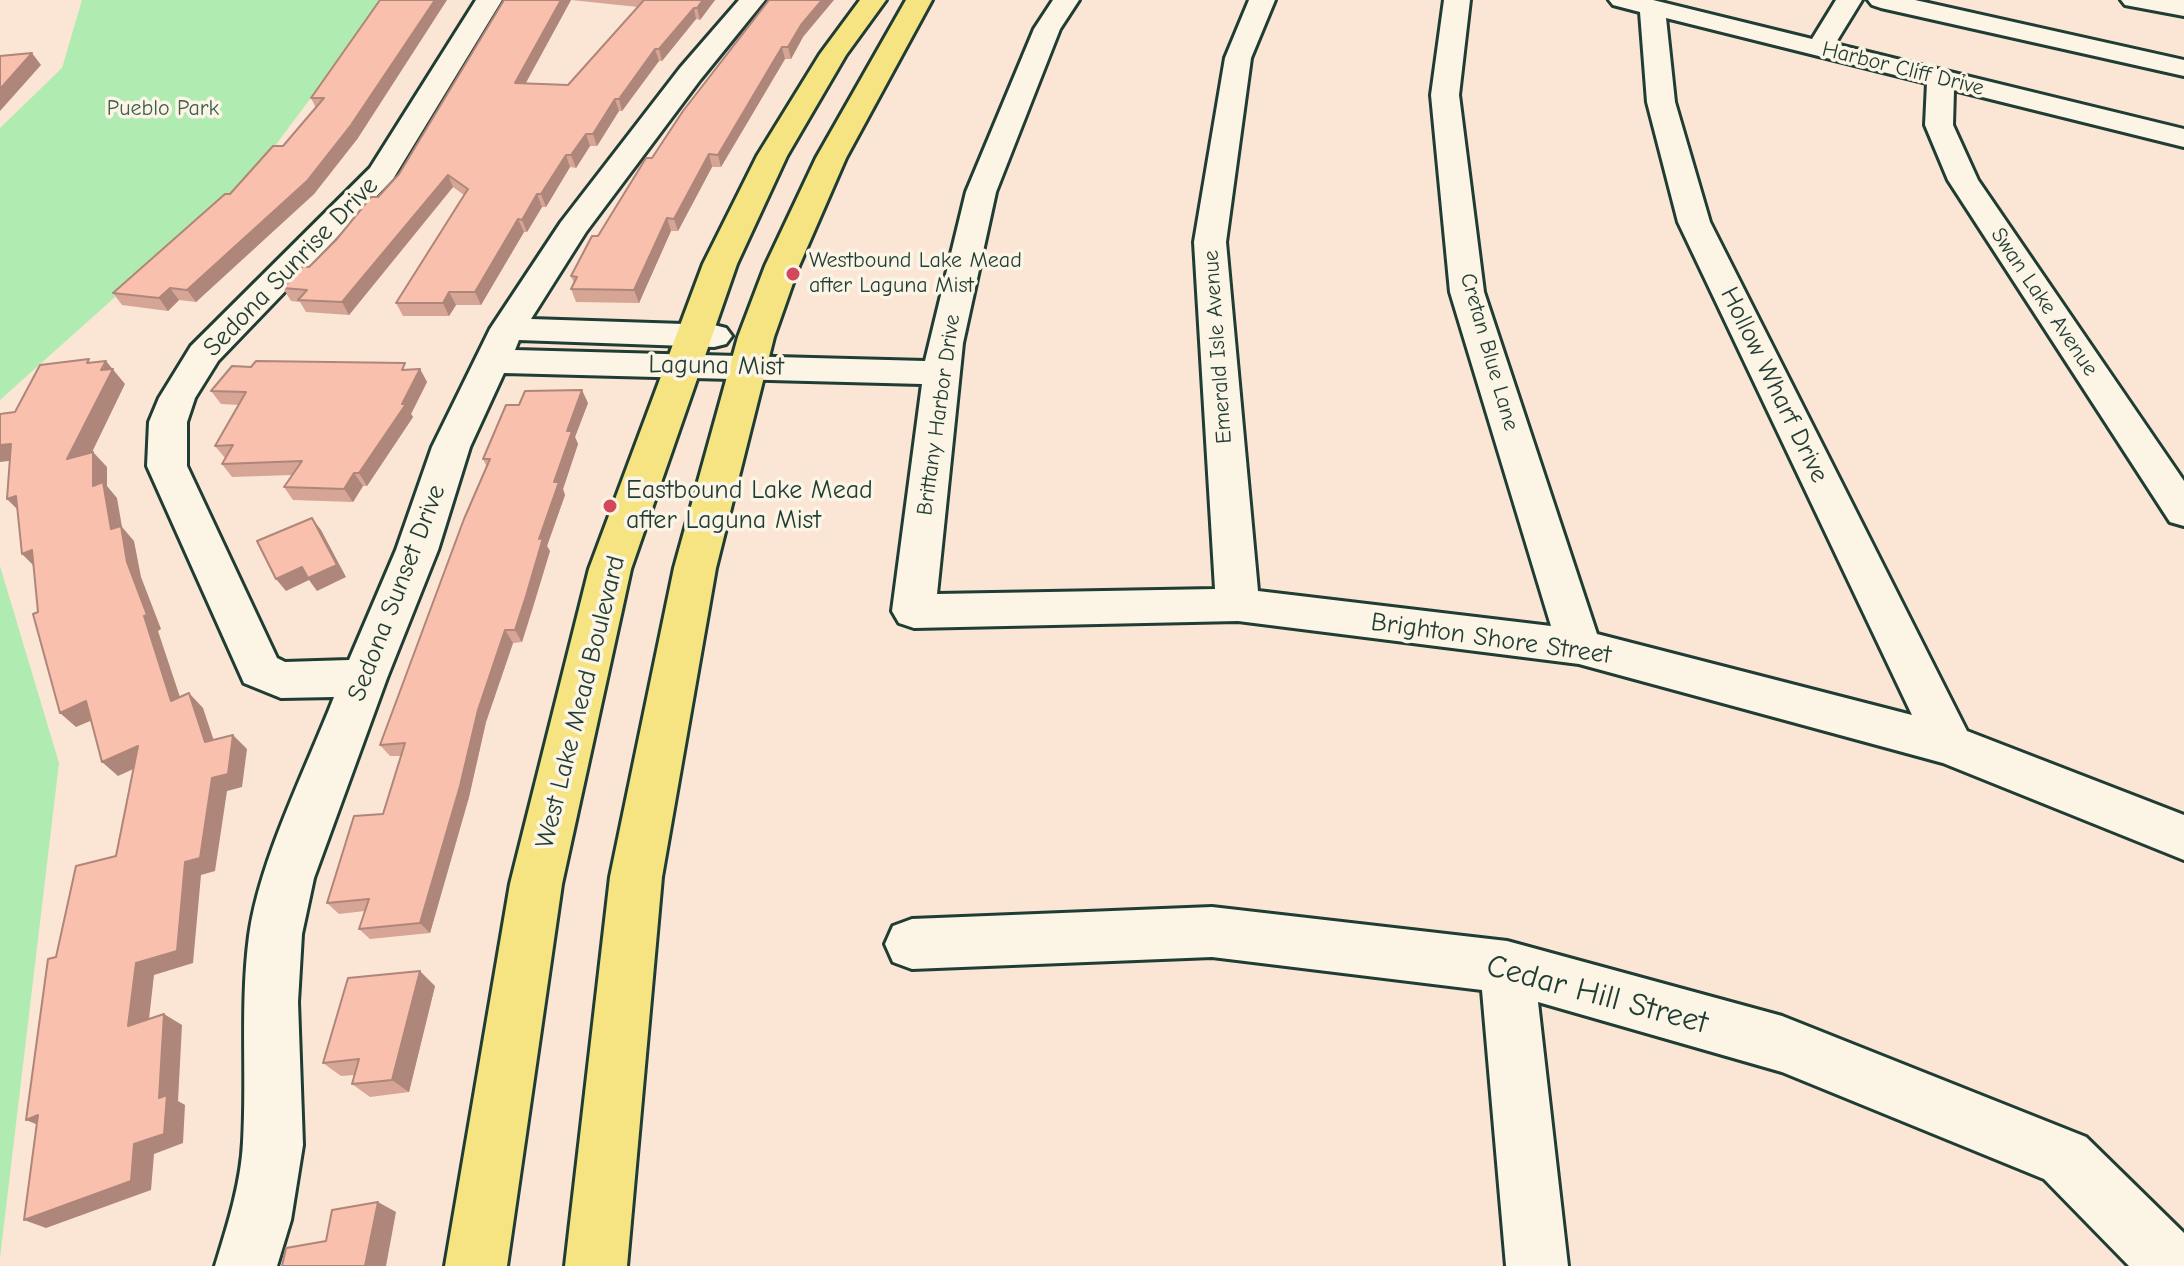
<!DOCTYPE html>
<html>
<head>
<meta charset="utf-8">
<style>
  body { margin:0 }
  canvas { display:block; background:#fbe5d4 }
</style>
</head>
<body>
<canvas width="2184" height="1266"></canvas>
<script>
const ctx = document.querySelector('canvas').getContext('2d');
ctx.lineJoin = 'round';
function fill(path, color) {
  ctx.fillStyle = color;
  ctx.fill(path, 'evenodd');
}
function stroke(path, color, width, dash) {
  ctx.strokeStyle = color;
  ctx.lineWidth = width;
  ctx.lineCap = dash ? 'butt' : 'round';
  ctx.setLineDash(dash || []);
  ctx.stroke(path);
}
function drawText(font, color, halo, rows, align = 'center') {
  ctx.font = font + ' "Comic Neue",sans-serif';
  ctx.lineWidth = 7;
  ctx.setLineDash([]);
  ctx.textBaseline = 'middle';
  ctx.strokeStyle = halo;
  ctx.fillStyle = color;
  for (const [text, x, y, turn = 0] of rows) {
    ctx.save();
    ctx.translate(x, y);
    ctx.rotate((+turn || 0) * Math.PI / 180);
    ctx.textAlign = isNaN(turn) ? turn : align;
    if (halo) ctx.strokeText(text, 0, 0);
    ctx.fillText(text, 0, 0);
    ctx.restore();
  }
}
const green = new Path2D(`
  M82,0h302l-127,170 -257,230v-272l62,-60z
  M0,566l59,197 -59,495z`);
const minor = new Path2D(`
  M476,0h26l-109,179 -175,182 -23,37 -8,24v44l90,192 8,4 64,-2 47,-110 36,-103 58,-118 71,-107 119,-154 59,-68h26l-65,80 -114,152 -55,87 183,6 12,3 6,8 -6,8 -12,3 -195,-7 -4,10 410,11 41,-169 68,-163 19,-29h26l-19,29 -64,163 -33,151 -26,251 278,-5 -21,-347 31,-184 24,-58h26l-24,58 -25,184 32,349 293,35 -101,-334 -19,-197 13,-95h26l-11,95 25,197 113,342 315,81 -234,-493 -31,-120 -7,-90 -27,-7 -4,-5h44l159,39 24,-39h26l-27,44 349,85v18l-230,-57 -1,35 25,55 206,301v45l-14,-4 -222,-342 -23,-55 2,-42 -261,-65 9,84 35,120 257,509 217,84v45l-241,-97 -364,-99 -341,-43 -324,7 -15,-5 -7,-12 30,-227 -418,-11 -34,74 -32,103 -51,128 -73,200 -12,56 -4,68 5,143 -12,75 -14,46h-62c12,-39 26,-82 28,-124 4,-68 -3,-137 6,-206 10,-75 57,-167 85,-239l-53,1 -37,-15 -97,-217 2,-44 10,-24 32,-52 179,-178z
  M1868,0h47l269,60v16l-303,-68 -9,-3z
  M2121,0h63v16l-59,-11z
  M1212,907l295,34 275,75 304,121 98,96v33h-55l-85,-87 -262,-107 -244,-70 30,264h-62l-24,-276 -270,-33 -300,12 -19,-7 -8,-18 8,-18 19,-7z`);
const major = new Path2D(`
  M860,0h26l-40,55 -59,101 -50,108 -106,305 -69,315 -55,382h-62l65,-382 79,-315 114,-305 54,-108 63,-102z
  M906,0h26l-86,158 -47,108 -25,71 -58,231 -54,309 -35,389h-62l45,-389 64,-309 64,-231 27,-71 51,-108z`);
const wall = new Path2D(`
  M380,0l-22,138 -44,56 -118,108 -17,-2 -11,11 -46,-6 -9,-12 117,-99 53,-48 33,-38 -5,-10z
  M504,0h211l-15,20 -4,-1 -34,42h-3l-37,50h-3l-22,35h-7l-14,22 -6,-1 -24,40h-4l-15,25h-3l-43,73h-25l-7,11h-46l-7,-13 68,-108 -11,-8 -104,128 -43,-3 -6,-10 -9,-1 -8,-13 26,-21 90,-93zM571,0l67,7 -70,78 -42,-2z
  M769,0l34,37 -12,22h-6l-64,108h-9l-34,64h-7l-32,72 -63,-1 -5,-13 3,-6 -3,-7 81,-118z
  M409,369h11l7,13 -16,32 2,3 -46,69h-4l-10,16 -60,-2 -9,-13 8,-12 -60,2 -10,-13 3,-6 -10,-12 24,-41 -18,-1 -10,-13z
  M588,403l-13,34 3,7 -15,45 2,6 -18,51 3,5 -17,57 -11,34 -9,1 -27,79 -17,75 -39,136 -60,6 -11,-10 6,-18 -26,3 -12,-11 56,-89 18,-58h-11l-10,-11 107,-278 -4,-8z
  M435,986l-26,106 -39,5 -18,-13 3,-9 -14,1 -18,-13z`);
const shadedWall = new Path2D(`
  M435,0h12l-89,138 -44,56 -118,108 -9,-12z
  M561,0h10l-52,95 -4,-12z
  M703,0h12l-15,20 -3,-12z
  M822,0h12l-31,37 -12,22 -3,-12 13,-22z
  M694,8l2,11 -34,42 -3,-12z
  M782,47l3,12 -64,108 -3,-12z
  M655,49l4,12 -37,50 -3,-12z
  M32,53l9,12 -41,46v-22z
  M615,99l4,12 -22,35 -4,-12z
  M586,134l4,12 -14,22 -5,-13z
  M709,154l3,13 -34,64 -4,-12z
  M566,155l4,12 -24,40 -5,-13z
  M448,175l5,12 -104,128 -7,-13z
  M537,194l5,13 -15,25 -5,-12z
  M667,218l4,13 -32,72 -5,-13z
  M518,219l6,13 -43,73 -6,-13z
  M170,288l9,12 -11,11 -9,-13z
  M449,292l7,13 -7,11 -6,-13z
  M106,361l19,23 -44,91 -14,-16z
  M420,369l7,13 -16,32 2,3 -46,69 -8,-13 43,-69z
  M582,390l6,13 -13,34 3,7 -15,45 2,6 -18,51 3,5 -28,91 -7,-12 52,-199z
  M11,444l14,15 -25,3v-17z
  M93,452l14,15v19l10,12 5,29 12,14 7,36 20,52 -3,2 28,84 -15,-14 -27,-85 -33,-87 -18,-43z
  M354,473l9,13 -10,16 -9,-13z
  M16,496l6,18 -15,-15z
  M312,518l9,12 25,47 -29,14 -8,-11 -23,11 -10,-12z
  M32,550l5,19 -15,-15z
  M505,630l8,13 -27,79 -17,75 -39,136 -10,-10 58,-213z
  M189,693l14,15 16,48 -14,-14z
  M86,701l16,15 -26,11 -16,-14z
  M233,735l14,14 -5,38 -15,4 -12,80 -14,4 -8,88 -39,12 -7,62 -19,-11 8,-63 49,-101 27,-84z
  M138,746l15,14 -35,16 -16,-14z
  M420,971l15,15 -26,106 -17,-12z
  M164,1014l18,11 -4,76 7,4 -2,38 -29,11 -3,36 -105,38 -22,-8 110,-76 25,-46z
  M38,1115l10,14 -22,-9z
  M378,1202l18,10 -10,54h-21z`);
const building = new Path2D(`
  M380,0h55l-84,125 -44,56 -120,109 -17,-2 -11,10 -46,-5 112,-99h5l43,-48h10l41,-48h-13z
  M504,0h57l-46,83 53,2 76,-85h59l-6,8h-3l-35,41h-4l-36,50h-4l-22,35h-7l-15,21h-5l-25,39h-4l-15,26 -4,-1 -43,73h-26l-6,11h-47l72,-114 -20,-14 -106,127 -44,-2 9,-10 -24,-2 20,-22 6,1 27,-27 35,-43h7l21,-23z
  M769,0h53l-21,25 -13,22h-6l-64,108 -9,-1 -35,65 -7,-1 -33,72 -63,-1 6,-12 -6,-1 21,-40h6l48,-78h6l31,-47z
  M32,53l-32,36v-33z
  M89,359l-2,4 19,-2 -5,9 12,-1 -46,90 26,-7v34l10,-4 8,47 10,-3 6,36 20,53 -3,1 27,85 18,-8 16,49 28,-7 -5,39 -16,4 -12,80 -15,4 -8,89 -41,12 -8,63 36,-12 -5,84 8,-3 -3,39 -30,10 -3,37 -107,39 14,-105 -12,5 22,-161 8,-2 20,-91 40,-10 22,-110 -36,16 -16,-61 -26,12 -27,-99 5,-2 -6,-62 -10,4 -6,-58 -9,3 4,-55 -11,1v-31l15,-2 25,-47z
  M256,361l149,2 -3,7 18,-1 -18,35h4l-47,69h-5l-10,16 -60,-2 18,-26 -80,3 11,-19 -18,1 31,-54 -35,-1 21,-25 19,1z
  M582,390l-15,41h5l-18,51h5l-20,57 4,-1 -17,58 -11,34h-10l-27,80 -18,76 -40,137 -61,6 10,-30 -42,4 27,-87 29,-2 22,-71 -25,2 84,-226 26,-60h-7l23,-54h13l6,-14z
  M312,518l25,47 -29,13 -6,-11 -26,12 -19,-38z
  M420,971l-28,109 -40,4 7,-25 -36,4 25,-85z
  M378,1202l-13,64h-83l4,-18 40,-7 6,-31z`);
const markers = [
  [793,274,8,"#d1495b"],
  [610,506,8,"#d1495b"]
];
const farStreetnames = [
  ["Harbor Cliff Drive",1903,69,14],
  ["Swan Lake Avenue",2044,302,56],
  ["Emerald Isle Avenue",1218,347,-94],
  ["Cretan Blue Lane",1489,352,74],
  ["Brittany Harbor Drive",939,415,-82]
];
const farParknames = [
  ["Pueblo Park",163,109]
];
const farPoinames = [
  ["Westbound Lake Mead",809,261],
  ["after Laguna Mist",809,286]
];
const streetNames = [
  ["Sedona Sunrise Drive",291,267,-46],
  ["Laguna Mist",716,366,1],
  ["Hollow Wharf Drive",1774,385,64],
  ["Sedona Sunset Drive",397,593,-69],
  ["Brighton Shore Street",1491,639,8],
  ["West Lake Mead Boulevard",581,702,-76]
];
const poiNames = [
  ["Eastbound Lake Mead",626,491],
  ["after Laguna Mist",626,521]
];
const nearStreetnames = [
  ["Cedar Hill Street",1597,995,15]
];
fill(green, '#b0ecb1');
stroke(minor, '#1f3d34', 6);
stroke(major, '#1f3d34', 6);
fill(minor, '#fcf5e5');
fill(major, '#f6e381');
fill(wall, '#d6a596');
fill(shadedWall, '#ae867a');
fill(building, '#f9c0ae');
stroke(building, '#ae867a', 2);
for (const [x, y, r, color] of markers) {
  const dot = new Path2D();
  dot.arc(x, y, r, 0, 2 * Math.PI);
  ctx.fillStyle = color;
  ctx.fill(dot);
  stroke(dot, '#fcf5e5', 3);
}
drawText('22px', '#1f3d34', '#fcf5e5', farStreetnames);
drawText('22px', '#3c604d', '#fcf5e5', farParknames);
drawText('22px', '#1f3d34', '#fcf5e5', farPoinames, 'left');
drawText('26px', '#1f3d34', '#fcf5e5', streetNames);
drawText('26px', '#1f3d34', '#fcf5e5', poiNames, 'left');
drawText('32px', '#1f3d34', '#fcf5e5', nearStreetnames);
</script>
</body>
</html>
